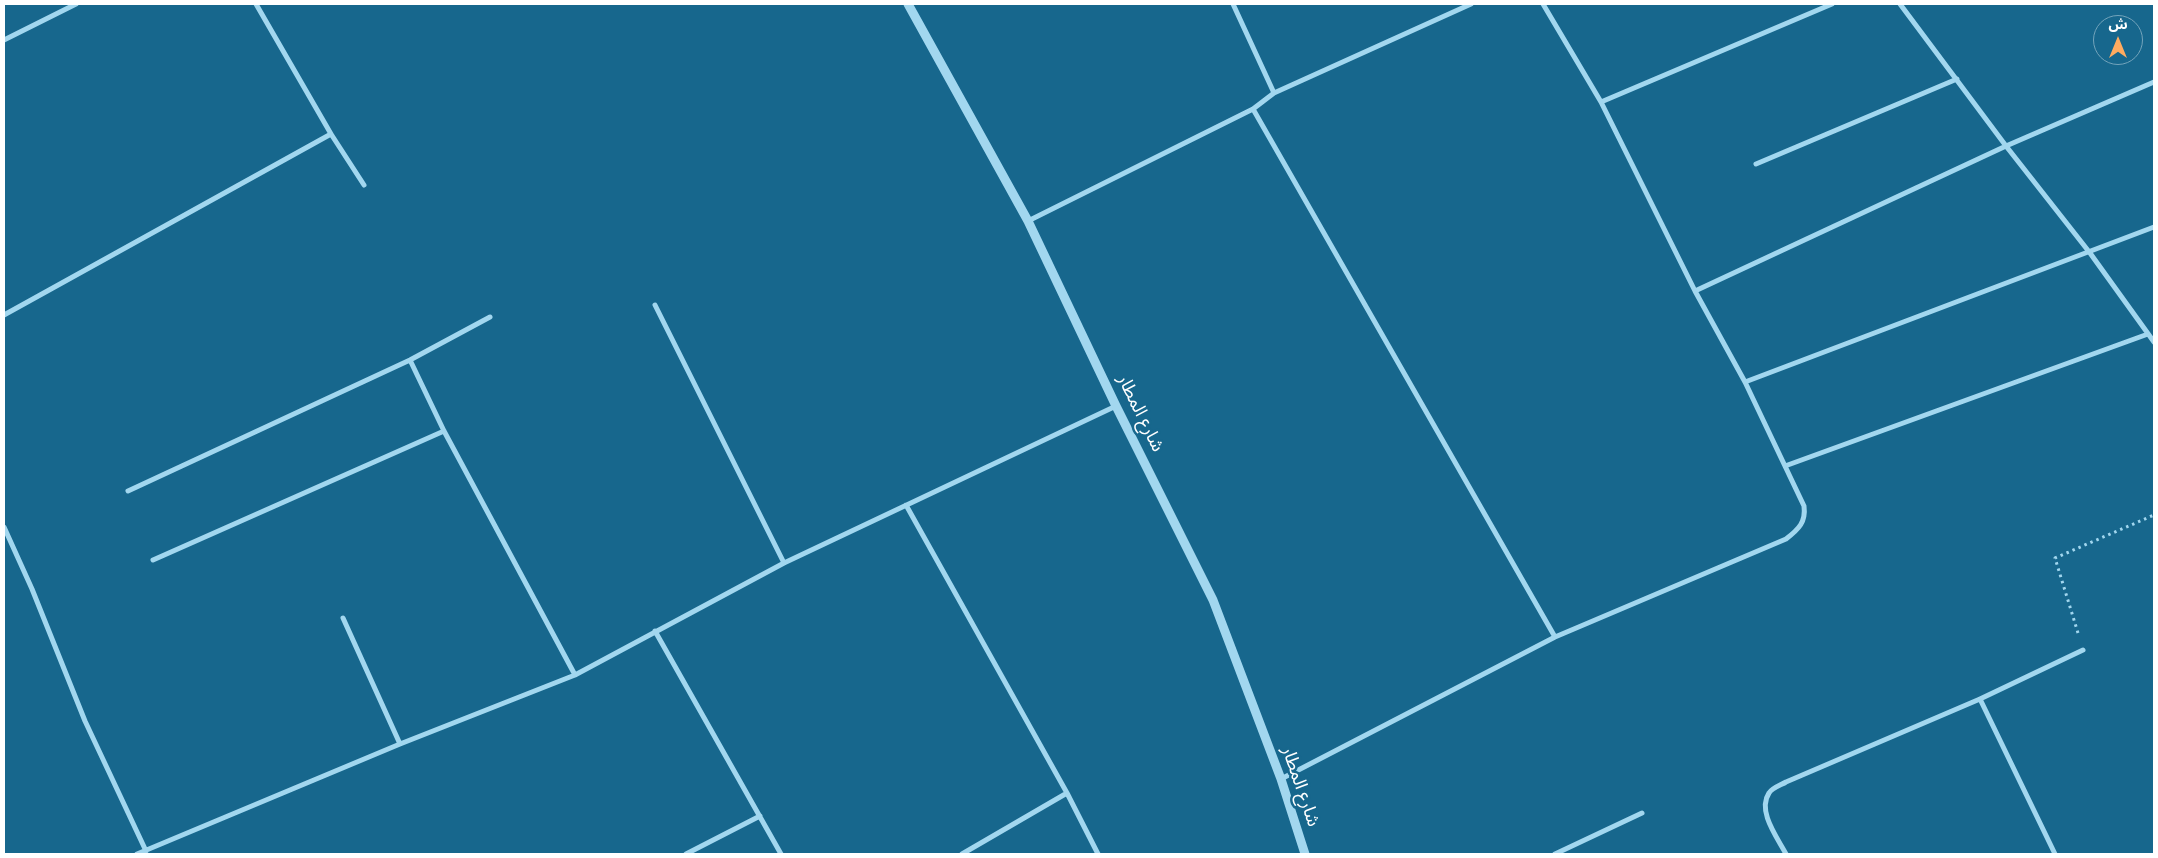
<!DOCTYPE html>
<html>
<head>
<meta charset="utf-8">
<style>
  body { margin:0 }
  #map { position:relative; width:2158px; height:858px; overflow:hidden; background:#17678d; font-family:Overpass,"Noto Sans Arabic",sans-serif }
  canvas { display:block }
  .frame { position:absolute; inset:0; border:5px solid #fff; pointer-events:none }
  .north { position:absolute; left:2093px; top:15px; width:50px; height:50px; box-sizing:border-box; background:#17678d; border:1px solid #74a4bb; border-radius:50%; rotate:0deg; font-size:14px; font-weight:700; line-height:20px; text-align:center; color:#fff }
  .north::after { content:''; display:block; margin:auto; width:18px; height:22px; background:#ffab60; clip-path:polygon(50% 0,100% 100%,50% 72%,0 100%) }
</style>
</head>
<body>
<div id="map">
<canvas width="2158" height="858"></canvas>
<div class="frame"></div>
<div class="north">ش</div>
</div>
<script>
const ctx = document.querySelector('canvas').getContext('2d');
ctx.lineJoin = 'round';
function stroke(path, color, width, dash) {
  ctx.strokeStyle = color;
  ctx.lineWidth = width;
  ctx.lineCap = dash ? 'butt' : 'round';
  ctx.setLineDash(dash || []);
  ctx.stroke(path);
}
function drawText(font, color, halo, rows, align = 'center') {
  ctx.font = font + ' Overpass,"Noto Sans Arabic",sans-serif';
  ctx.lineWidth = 5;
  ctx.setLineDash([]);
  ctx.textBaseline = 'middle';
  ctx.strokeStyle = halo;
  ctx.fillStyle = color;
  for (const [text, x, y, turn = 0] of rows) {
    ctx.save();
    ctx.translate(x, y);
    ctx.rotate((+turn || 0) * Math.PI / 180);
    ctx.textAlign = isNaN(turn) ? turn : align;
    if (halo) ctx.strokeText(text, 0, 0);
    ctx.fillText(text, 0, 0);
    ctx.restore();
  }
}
const path = new Path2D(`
  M2078,633l-23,-75 99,-43`);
const minor = new Path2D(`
  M256,4l75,130 33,51
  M1233,4l41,89
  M1900,4l106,142 84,107 64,89
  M4,40l72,-36
  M1601,102l231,-98
  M1253,109l302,528
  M1756,164l201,-85
  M1028,221l225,-112 21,-16 197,-89
  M1695,291l311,-145 148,-64
  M655,305l129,258
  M4,315l327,-181
  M410,360l34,71 131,244
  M1745,382l409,-155
  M1785,466l363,-132
  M128,491l282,-131 80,-43
  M906,505l161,288 31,61
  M4,527l28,62 53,132 61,130
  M153,560l291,-129
  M343,618l57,126
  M655,631l126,223
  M1980,699l75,155
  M1281,779l274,-142 231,-98c13,-10 20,-17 18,-33l-59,-124 -50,-91 -94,-189 -58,-98
  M137,854l263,-110 175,-69 209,-112 332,-157
  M686,854l74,-38
  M962,854l105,-61
  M1555,854l87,-41
  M1786,854c-9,-17 -29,-43 -17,-61 3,-5 12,-8 17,-11l194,-83 103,-49`);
const tertiary = new Path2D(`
  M908,4l120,217 88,185 97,194 68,179 24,75`);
const streetNames = [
  ["شارع المطار",1139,414,64],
  ["شارع المطار",1299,787,71]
];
stroke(path, '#a2d7ef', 3, [2.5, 4]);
stroke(minor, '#a2d7ef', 5);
stroke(tertiary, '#a2d7ef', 9);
drawText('18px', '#fff', '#17678d', streetNames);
</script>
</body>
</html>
